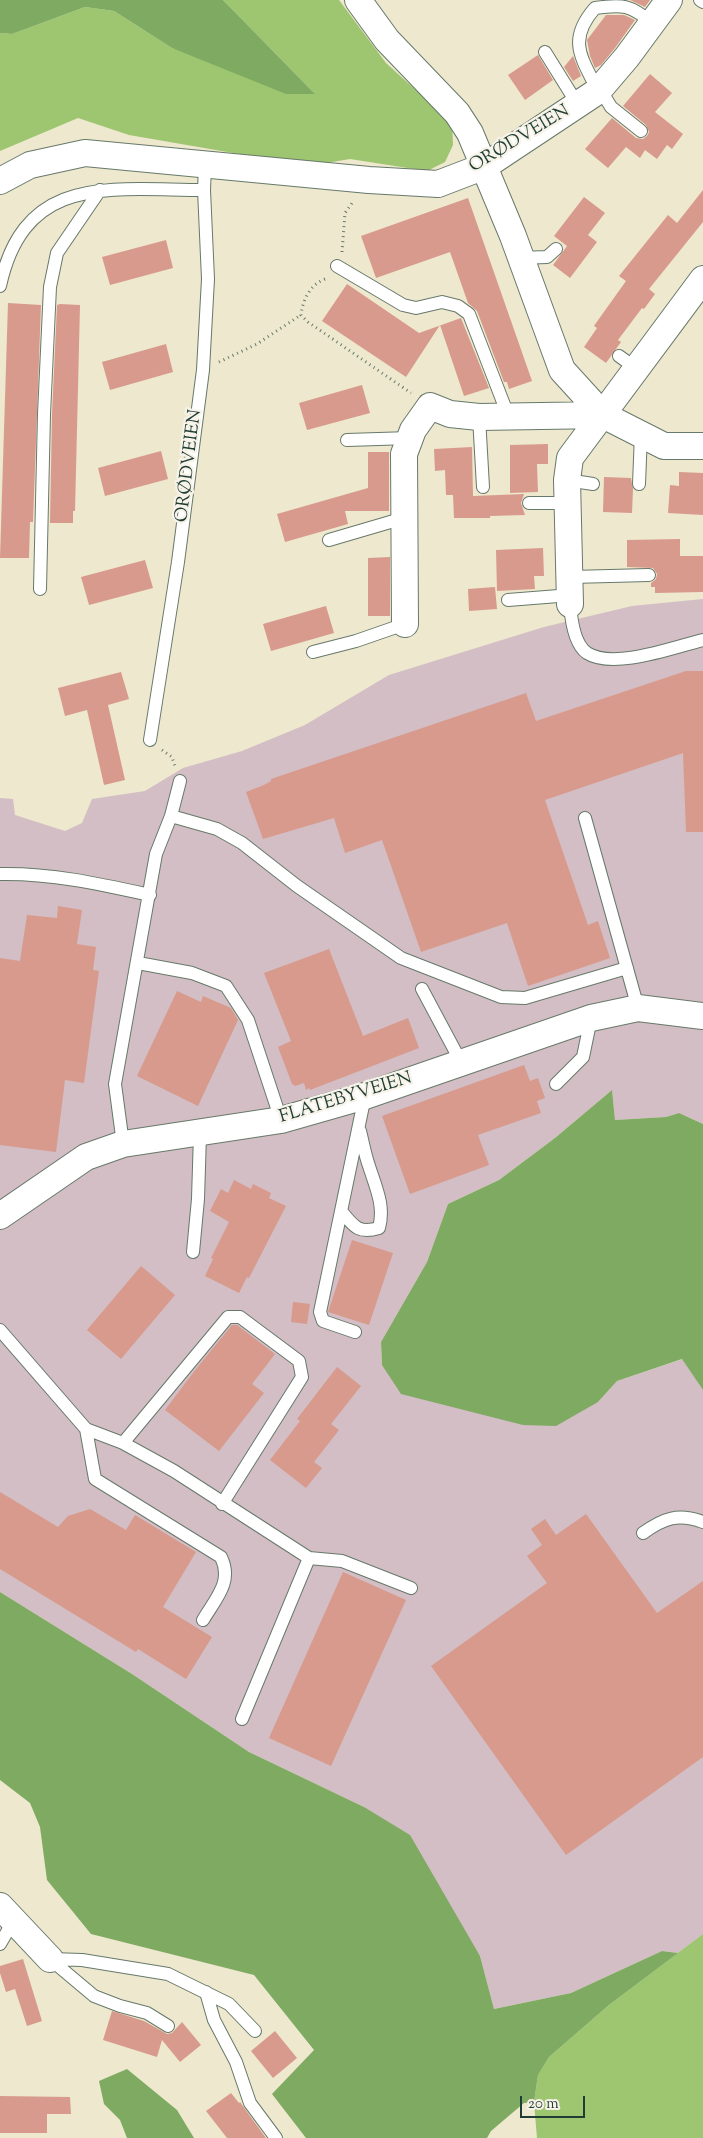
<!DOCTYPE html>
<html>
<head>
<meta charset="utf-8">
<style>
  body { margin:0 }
  #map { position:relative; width:703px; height:2138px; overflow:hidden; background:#ede8ce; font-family:"Sorts Mill Goudy",serif }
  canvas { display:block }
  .scale { position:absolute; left:520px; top:2096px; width:65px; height:22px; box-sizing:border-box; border:2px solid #1f3d34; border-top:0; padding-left:6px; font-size:15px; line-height:18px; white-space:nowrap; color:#1f3d34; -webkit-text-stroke:4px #f7f3e8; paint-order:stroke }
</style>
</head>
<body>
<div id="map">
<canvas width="703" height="2138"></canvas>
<div class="scale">20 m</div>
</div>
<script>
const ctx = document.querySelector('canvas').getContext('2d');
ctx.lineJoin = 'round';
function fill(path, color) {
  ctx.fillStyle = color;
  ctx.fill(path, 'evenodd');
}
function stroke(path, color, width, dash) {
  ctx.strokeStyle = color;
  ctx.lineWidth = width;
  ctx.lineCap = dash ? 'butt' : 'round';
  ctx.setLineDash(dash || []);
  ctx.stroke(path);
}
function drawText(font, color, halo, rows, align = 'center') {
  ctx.font = font + ' "Sorts Mill Goudy",serif';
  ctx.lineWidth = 4.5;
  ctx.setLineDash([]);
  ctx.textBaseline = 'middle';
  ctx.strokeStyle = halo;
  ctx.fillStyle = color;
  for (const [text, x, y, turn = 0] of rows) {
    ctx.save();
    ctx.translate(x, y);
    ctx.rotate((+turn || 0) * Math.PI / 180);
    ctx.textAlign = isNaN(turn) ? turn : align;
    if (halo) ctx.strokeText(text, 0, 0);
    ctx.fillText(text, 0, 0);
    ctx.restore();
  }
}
const industrial = new Path2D(`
  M703,599v525l-24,-11 -13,4 -51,3 -3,-30 -57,48 -56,42 -51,24 -21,58 -46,80 1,23 216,37 19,-21 66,-22 20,31v544l-25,19 -16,-2 -91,42 -77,16 -14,-53 -116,-149 -115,-55 -117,-78 -132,-82v-794l13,1 2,16 50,16 17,-8 10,-24 53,-8 38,-23 59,-17 63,-26 84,-50 155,-48 88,-21z`);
const green = new Path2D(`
  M223,0h116l47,63 66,60 1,22 -8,17 -18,9 -77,-12 -24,4 -87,-9 -110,-19 -51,-17 -78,33v-118l12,1 73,-27 29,4 58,37 142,45z
  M703,1934v204h-166l-3,-36 4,-27 11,-18 60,-52z`);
const forest = new Path2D(`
  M0,0h223l92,94h-29l-114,-46 -58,-37 -29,-4 -73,27 -12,-1z
  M612,1090l3,30 51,-3 13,-4 24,11v266l-21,-31 -65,22 -19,21 -42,24 -33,-1 -122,-31 -19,-29 -1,-23 46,-80 21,-58 51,-24 56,-42z
  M0,1592l132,82 117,78 115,55 46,28 70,121 14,53 77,-16 91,-42 16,2 -69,52 -60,52 -11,18 -4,27 -10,1 -33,28 -4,7h-181l-34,-44 42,-44 -60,-75 -163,-41 -44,-54 -7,-53 -10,-24 -30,-23z
  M127,2069l50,41 17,28h-67l-7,-18 -16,-16 -5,-23z`);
const building = new Path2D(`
  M630,0h20l-5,7z
  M606,15h18l11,5 -20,28 -14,17 -6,3 -5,-12 -3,-16z
  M538,55l15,25 -28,20 -17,-25z
  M573,56l8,20 -8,5 -9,-14z
  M650,74l22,19 -17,19 28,22 -11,15 -5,-4 -10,14 -12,-9 -5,8 -14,-11 -18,21 -23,-19 27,-31 24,20 7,1 4,-3 2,-4 -3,-7 -23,-19z
  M703,190v32l-54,67 6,5 -11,15 -2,-1 -24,32 3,2 -15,21 -22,-16 13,-19 -3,-2 2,-3 30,-42 -7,-5 49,-61 9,8z
  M584,197l21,16 -17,22 9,7 -27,36 -17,-13 14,-19 -13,-10z
  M468,198l64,183 -23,8 -2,-7h-3l-27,-71 -9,-8 -18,-51 -74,26 -15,-42z
  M166,240l7,28 -63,17 -8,-28z
  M347,284l72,49 42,-15 28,70 -25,8 -24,-71 -34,52 -84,-56z
  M8,303l33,2 -8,217h-3l-1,36h-29z
  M60,304l20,1 -5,206h-2v12h-23l2,-109 5,-109z
  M166,344l7,28 -63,18 -8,-28z
  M362,385l8,28 -63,17 -8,-27z
  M548,444v20h-11l1,28 -28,1v-48z
  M472,447l1,49 51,-2 -3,9 4,12 -35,1v2h-36l-1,-23h-7l-1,-25 -10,1 -1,-22z
  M161,451l7,28 -63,17 -7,-28z
  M368,452h21v59h-44l3,13 -63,18 -8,-28 91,-26z
  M679,472l24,1v42l-35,-2 2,-28 9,1z
  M604,477l27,1 2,11 -1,24 -29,-1z
  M680,539v17h23v36l-48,1v-6h-4v-4l5,-4 1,-5 -4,-6 -26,-1v-27z
  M543,548l1,28h-10l1,13 -38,2 -1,-41z
  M390,557v59h-22v-58z
  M145,560l8,28 -64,17 -8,-28z
  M495,587l2,22 -28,2 -1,-22z
  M326,606l8,27 -63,18 -8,-27z
  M686,671h17v161h-17l-3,-79 -138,47 43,125 10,-4 12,37 -82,28 -21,-63 -86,29 -39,-112 -37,13 -11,-35 -71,21 -17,-47 18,-7 7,-4v-2l255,-86 10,28z
  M121,672l8,27 -21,6 17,75 -21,5 -17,-75 -22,6 -7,-28z
  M58,906l24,4 -5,34 19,3 -3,23 6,1 -15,112 -19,-3 -9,72 -56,-7v-187l20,3 7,-46 30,3z
  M329,949l34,87 45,-18 11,30 -109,42 -1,-2 -3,2 -2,-7 -9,3 -3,-2 -14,-37 13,-6 -27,-68z
  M177,991l24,11 2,-6 28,12 7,12 -40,86 -61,-30z
  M524,1065l6,16 8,-3 7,20 -8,3 4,12 -63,22 11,30 -79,29 -28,-78z
  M234,1180l17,9 2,-5 18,9 -2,5 17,8 -37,72 -2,-1 -8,16 -34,-17 8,-17 -2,-1 18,-36 -19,-11 11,-22 7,4z
  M352,1240l41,13 -24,72 -41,-13z
  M141,1266l34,29 -54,64 -34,-29z
  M293,1302l17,2 -3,20 -16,-2z
  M232,1325h5l38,29 -23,30 12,9 -45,58 -54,-41 31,-41z
  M337,1367l24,19 -30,38 8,6 -25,32 8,6 -16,20 -36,-28 30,-39 -3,-2z
  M0,1492l58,35 10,-11 22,-7 36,21 9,-15 61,37 -33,55 49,30 -26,42 -48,-30 -2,3 -136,-83z
  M586,1514l71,99 46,-32v176l-137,98 -135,-189 116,-83 -20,-27 15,-11 -11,-16 14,-10 11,16z
  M343,1572l63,28 -75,166 -62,-28z
  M23,1959l19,62 -15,5 -12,-37 -9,3 -6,-19v-7z
  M112,2011l32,10 23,13 5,-1 10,-11 19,23 -21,17 -18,-22 -5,17 -54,-17z
  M275,2031l22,27 -24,20 -22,-27z
  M231,2093l8,10 1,-1 26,36h-39l-21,-27z
  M0,2096l70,1 1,17h-24v19h-47z`);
const path = new Path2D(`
  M342,252l3,-39 7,-10
  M325,279c-15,6 -22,20 -24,36l7,7 103,71
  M219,362l38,-18 44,-29
  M162,750l10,7 3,9`);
const lane = new Path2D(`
  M700,0l3,2
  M545,52l33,53
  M600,89l11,18 30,24
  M598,91c-17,-34 -31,-51 -3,-83 28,-4 36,-3 57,15
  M520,258l27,-1 9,-8
  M337,266l66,39 13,3 26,-6 16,4 11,8 39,101
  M0,286c25,-114 112,-96 204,-96l1,-24
  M619,356l18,13
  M479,417l4,70
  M347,440l63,-2
  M567,480l26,4
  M639,484l2,-50
  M529,503h38
  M329,540l75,-22
  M571,577l78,-2
  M40,589l4,-175 6,-127 7,-34 43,-63
  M508,600l63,-5
  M570,604c1,14 4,40 17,49 27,17 87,-6 116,-13
  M313,652l43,-11 49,-17
  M150,740l28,-178 25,-192 5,-91 -4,-89
  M171,816l46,13 25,14 55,43 104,72 100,39 24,1 102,-30
  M585,818l53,190
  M0,874c51,-1 100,10 150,21
  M138,963l54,10 34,13 22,34 33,100
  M422,989l39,73
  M556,1084l27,-27 8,-39
  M123,1144l-8,-60 41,-230 15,-38 9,-35
  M342,1212c12,15 17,22 37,16 6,-22 -3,-40 -10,-62 -4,-11 -6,-23 -9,-35
  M193,1252l5,-53 2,-65
  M0,1330l86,99 37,14 51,28 135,87 33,3 69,27
  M355,1332l-32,-11 -3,-9 45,-216
  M86,1429l9,50 126,78c12,25 -5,41 -18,63
  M123,1443l105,-126h12l59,44 3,16 -80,127
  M643,1533c21,-15 35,-20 60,-11
  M242,1719l67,-161
  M0,1944l14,-24
  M50,1959l32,1 86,14 61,30 26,27
  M50,1959l44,37 26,10 27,7 21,13
  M206,1992l8,28 22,42 14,41 26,35`);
const street = new Path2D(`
  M358,0l29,40 70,73 13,20 43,103 49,134 41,45
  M0,181l30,-16 55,-12 284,27 69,4 47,-18 113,-75 29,-34 42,-57
  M570,604l-3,-124 3,-22 133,-179
  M405,624l-1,-170 9,-24 17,-24 20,8 29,3 124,-2 61,31h39
  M0,1216l86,-59 37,-13 158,-24 84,-24 226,-78 47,-10 65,8
  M0,1906l50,53`);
const streetNames = [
  ["ORØDVEIEN",520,140,-31],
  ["ORØDVEIEN",190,466,-83],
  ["FLATEBYVEIEN",346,1099,-17]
];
fill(industrial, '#d2bec4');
fill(green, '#9ec570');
fill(forest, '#7eaa62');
fill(building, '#d89a8c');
stroke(lane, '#67796a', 14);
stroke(street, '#67796a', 28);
stroke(path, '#67796a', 3, [1, 4]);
stroke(lane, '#fff', 12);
stroke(street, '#fff', 26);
drawText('18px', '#1f3d34', '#f7f3e8', streetNames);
</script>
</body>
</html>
